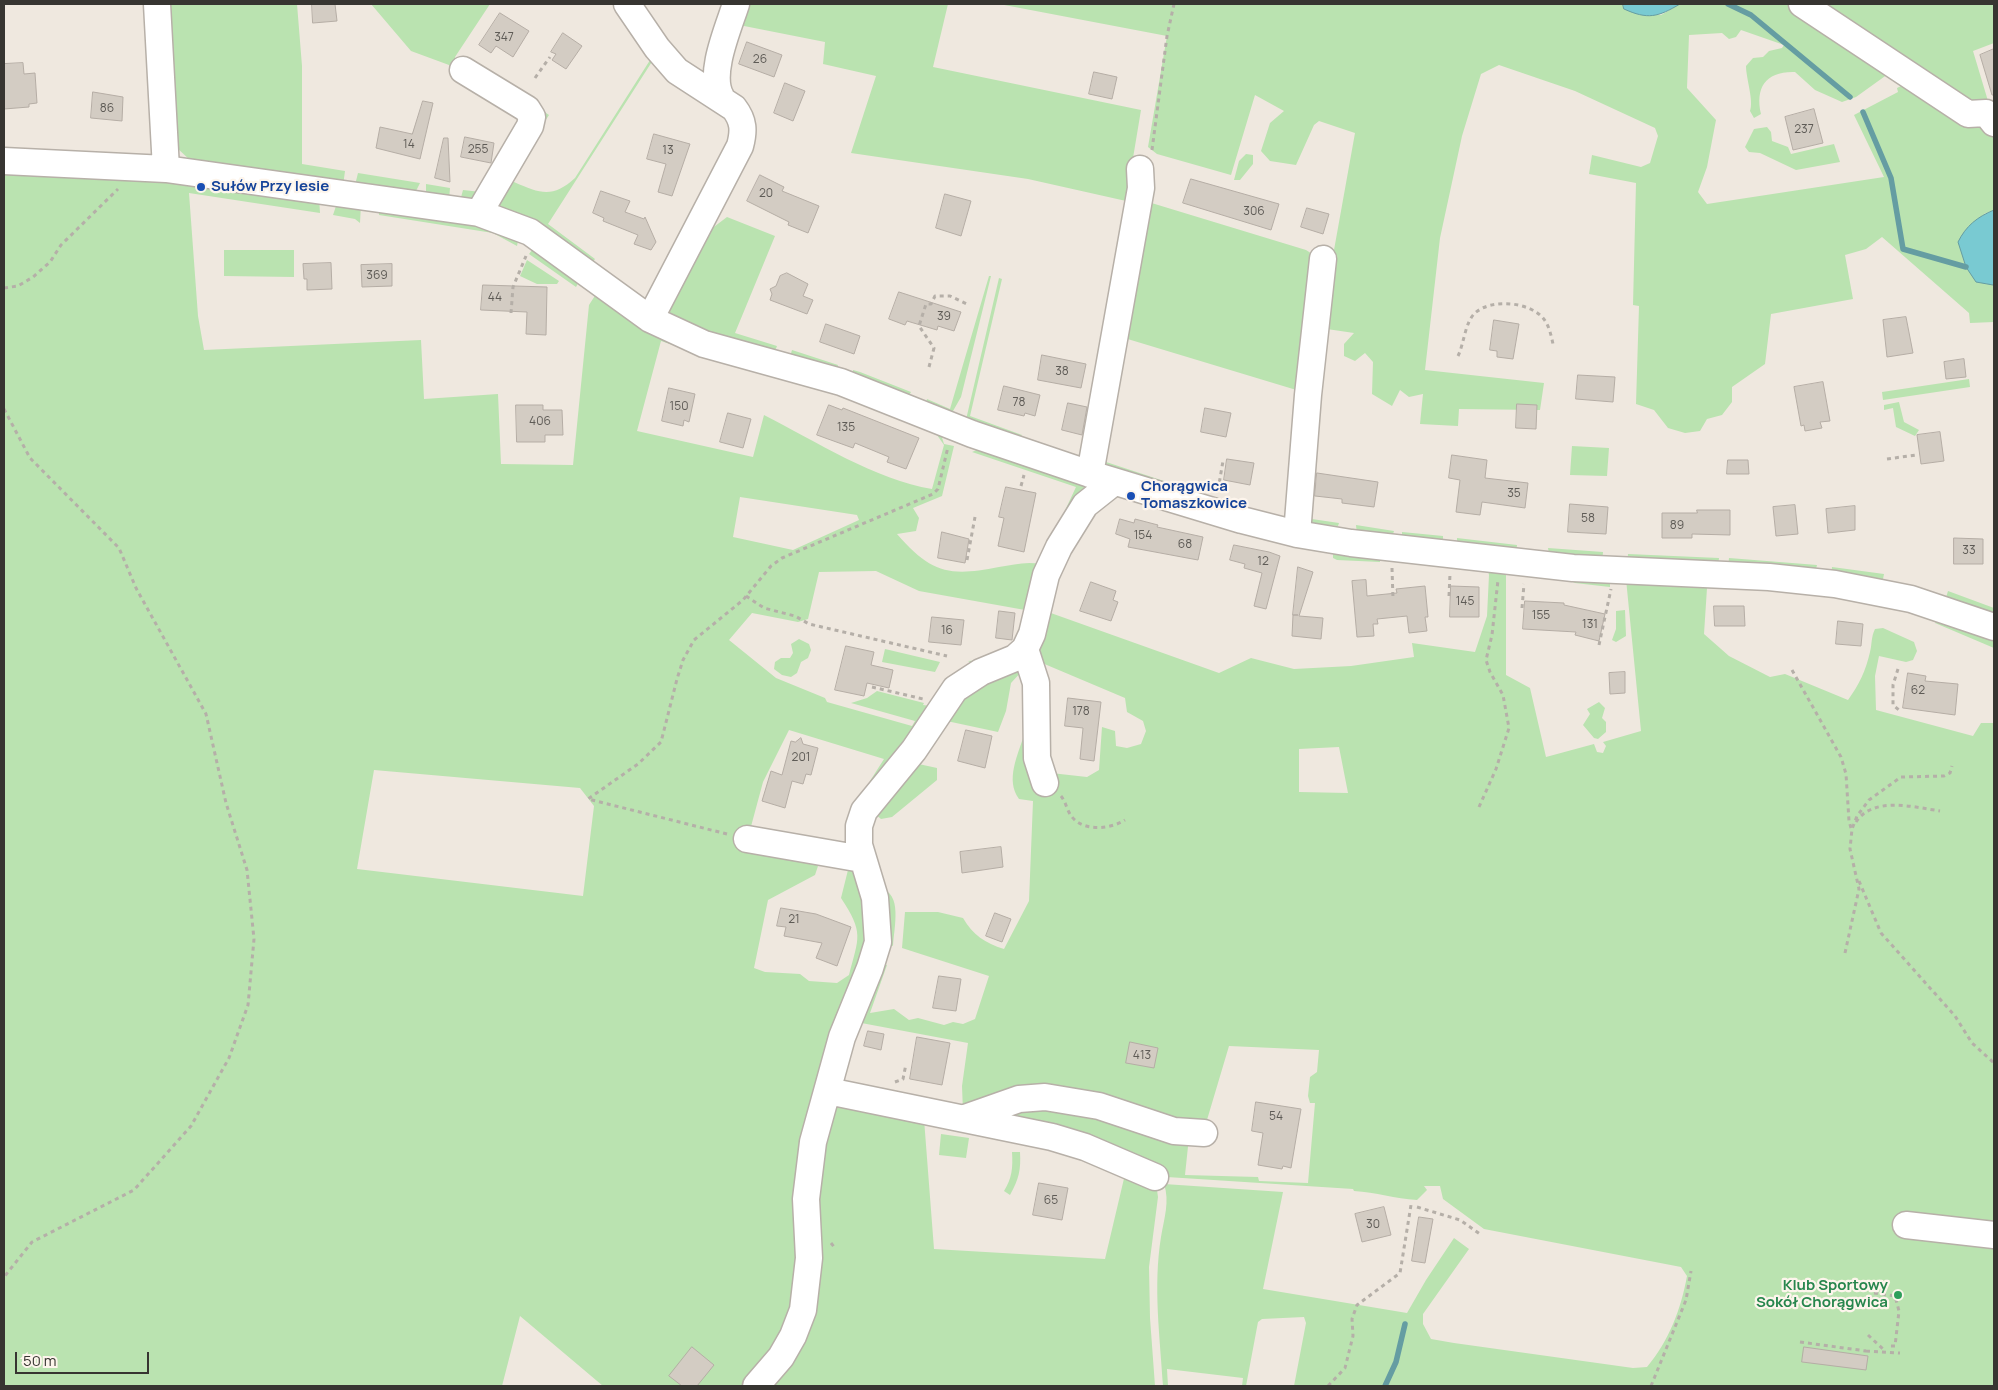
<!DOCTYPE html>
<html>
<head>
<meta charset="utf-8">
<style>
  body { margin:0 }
  #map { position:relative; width:1998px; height:1390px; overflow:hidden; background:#efe8df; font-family:Manrope,sans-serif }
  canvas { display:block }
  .frame { position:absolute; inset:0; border:5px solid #373531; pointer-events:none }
  .scale { position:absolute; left:15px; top:1352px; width:134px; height:22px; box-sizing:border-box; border:2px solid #373531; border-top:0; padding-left:6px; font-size:15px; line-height:18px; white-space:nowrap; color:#373531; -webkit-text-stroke:4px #fdf5ec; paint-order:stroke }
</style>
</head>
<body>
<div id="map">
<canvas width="1998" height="1390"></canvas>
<div class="frame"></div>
<div class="scale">50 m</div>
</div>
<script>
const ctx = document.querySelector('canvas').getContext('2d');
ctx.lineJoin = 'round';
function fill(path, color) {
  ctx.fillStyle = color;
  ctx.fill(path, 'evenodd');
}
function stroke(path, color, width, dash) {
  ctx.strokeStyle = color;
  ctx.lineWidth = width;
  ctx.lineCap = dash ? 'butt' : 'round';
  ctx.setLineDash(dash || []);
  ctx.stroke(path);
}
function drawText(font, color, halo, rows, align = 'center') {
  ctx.font = font + ' Manrope,sans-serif';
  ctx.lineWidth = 4.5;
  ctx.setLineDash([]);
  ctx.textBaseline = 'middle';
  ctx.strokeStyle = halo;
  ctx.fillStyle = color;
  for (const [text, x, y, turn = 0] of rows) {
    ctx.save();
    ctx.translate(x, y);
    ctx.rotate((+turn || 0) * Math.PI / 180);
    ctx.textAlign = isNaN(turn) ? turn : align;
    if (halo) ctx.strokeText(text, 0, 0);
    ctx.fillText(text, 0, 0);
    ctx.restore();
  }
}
const green = new Path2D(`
  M161,4h136l5,62v98l43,7 -2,15 -151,-24 -17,-16z
  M371,4h119l-35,53v15l69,41 2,13 -46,74 -5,4 -15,-3 3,-11 18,2 41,-66v-14l-60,-33 -5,1 -8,-15 -38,-14z
  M740,4h208l-15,63 208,43 -12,72 6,21 -107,-24 -177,-26 25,-77 -53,-12 2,-22 -91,-18z
  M999,4h624l2,5 36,6 19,-11h110l98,70 -32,23 -14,5 -27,-12 -20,-18c-29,-1 -40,15 -34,42l-7,4 -4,-7c4,-10 -4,-33 -4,-45l7,-8 10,-1 6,-6 13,-3 2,-3 -43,-15 -5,7 -7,2 -7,-6 -33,2 -2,53 29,32 -9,47 -9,25 9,12 177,-27 -30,-62 44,-23 -1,-4 12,-6 85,52v76l-10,4 -8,67 18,4v37l-24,1 -1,-10 -87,-76 -16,12 -21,6 8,44 -82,15 -6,50 -33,23v15l-10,13 -15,4 -7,12 -15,2 -17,-5 -14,-18 -18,-6 3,-98 -6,-1 3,-122 -47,-9 3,-19 49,12 9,-4 8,-27 -3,-8 -80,-37 -76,-26 -18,9 -19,62 -22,102 -15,132 119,13 -4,27 -81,-1 -1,17 -38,-2 3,-30 -14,3 -9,-7 -8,16 -20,-12 1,-32 -8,-9 -10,8 -11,-5v-12l10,-11 -34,-5 35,-195 -36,-12 -5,4 -18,40 -26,-4 -9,-10 9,-28 14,-12 -29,-16 -24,80 -74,-21 -9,-7 19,-111z
  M1812,4h182v39l-21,8 15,50 -16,4z
  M652,57h3l-107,167 47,35 -5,7 -97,-58 21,-48 29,-49 6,4 -33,51 -4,11 2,5c27,12 39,16 61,-4z
  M1767,127l4,5 1,9 16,6 3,7 43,-10 6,18 -44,8 -36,-17 -11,-1 -4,-5 9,-18z
  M1246,154l7,1v9l-13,16h-6l5,-19z
  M4,169l49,1 266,27 1,16 -131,-20 9,123 6,34 217,-10 3,59 74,-5 3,70 72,1 16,-160 9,-14 105,64 -42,-14 -24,90 116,26 11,-42c51,26 112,65 168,74l12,-44 -7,-10 -75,-35 78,31 4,13 10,2 -12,50 -29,12 6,10 -3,13 -19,3c34,39 52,43 102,33 14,-2 27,-6 41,-3l36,-77 -104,-35 7,-3 105,34v8l-64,153 -44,21 -8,-4 16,-1 32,-18 9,-32 -106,-19 -43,-20 -57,1 -11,47 -10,3 -46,-9 -23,27 47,38 49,20 2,4 85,24 3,-5 -64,-18 16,-5 10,-7 47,12 -1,2 7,1 -55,78 -5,-3 14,-22 -95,-29 -26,52 -17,63 63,16 9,5 -3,9 -47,25 -14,68 11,4 35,2 9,7 28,2 12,-8c10,-38 15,-42 -8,-77l7,-28 5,-4 19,51 -21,84 -49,254 -12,73 -44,58h-143l-83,-70 -18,70h-498zM740,497l117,18 2,5 -66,30 -60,-13zM374,770l206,18 14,18 -11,90 -226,-27z
  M358,173l62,10 -5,10 -60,-8z
  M426,184l24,4 -1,12 -23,-6z
  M338,200l23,4 -1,19 -5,-4 -22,-4z
  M1145,201l161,49 14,9 -17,133 -182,-55z
  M379,206l74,10 66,20 -2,10 -24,-13 -114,-18z
  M727,217l48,19 -40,97 42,13 -4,10 -110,-38 31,-76z
  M536,245l45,33 -5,9 -47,-33z
  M224,250h70v27l-70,-1z
  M527,260l32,21 -2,3h-20l-17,-8z
  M989,276h2l-30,121 -12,21 -24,-10 2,-9 23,10z
  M999,278l3,1 -32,137 52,19 -3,3 -54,-14z
  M792,350l46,15 -2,8 -47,-13z
  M853,370l7,2 51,20 -5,9 -54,-22z
  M1969,379l1,8 -87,13 -1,-8z
  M1899,402l5,20 15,8 -4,6 -19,-9 -3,-19 -9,2v-5z
  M1572,446l37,2 -2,28 -37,-1z
  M1100,460l70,23 -6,5 -62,-18z
  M1305,518l34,5 -1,3 -11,-1 -1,6 -22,-4z
  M1356,525l38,6 -2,6 -35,-2z
  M1402,532l41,4v11l-41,-11z
  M1457,538l60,7 -1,11 -59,-11z
  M1548,548l55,4 -1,12 -52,-5z
  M1333,552l47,4v6l-43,-2 -4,-2z
  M1628,554l91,4 -1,9 -91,-2z
  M1729,558l88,7 -2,8 -87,-5z
  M1480,566l43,6v2l-17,-2v103l24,13 16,69 48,-13 3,8 6,1 3,-7 -3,-4 38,-11 -15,-152 135,5 2,6 -56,-2 -3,46 25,22 41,21 15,-3 63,26c11,-15 18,-30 22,-48 2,-8 1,-15 5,-23l8,-1 31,14 3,9 -4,9 -7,2 -27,-6 -4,20 1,34 97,26 8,-13h13v507l-87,-12 -2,13 89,9v146h-700l12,-63 -2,-6 -42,2 -4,3 -12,64h-4l1,-8 -76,-9 1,17h-5c-3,-50 -10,-99 -2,-149 3,-18 9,-36 3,-53l119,8 -20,97 144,24 19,-33 28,-42 15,11 -46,65v10l8,15 23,4 179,25 14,-1c22,-26 34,-58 40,-91l-6,-9 -197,-38 -41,-30 -3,-13h-16l3,4 -10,10c-22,-1 -41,-8 -63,-9l-1,-2 -186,-12 -83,-33 -94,-26v-5c72,-29 130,13 199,24l-4,38 73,2 1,4 49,2 7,-80h-5l-2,-7 2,-19 7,-5 2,-22 -90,-4 -25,84 -37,-6 -59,-20 -59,-10h-28l-17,4 -32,13 -9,1 -1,-26 6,-43 -112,-21 24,-59 7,2 -17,48 24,-4 15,11 9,-2 26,7 9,-3 10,2 12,-5 14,-43 -87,-28 3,-36h33l25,6c10,17 22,25 41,31l25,-48 4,-100 -14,-2c-14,-19 -1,-44 5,-64l8,-1 1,37 54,6 12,-7 3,-43 13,4 1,15 11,2 14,-4 5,-13 -3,-10 -16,-9 -2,-14 -90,-38 -2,-10 7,-20 4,-33 3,-5 8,-1 -7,21 171,61 32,-15 43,11 57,-3 63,-9 -2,-14 63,9 12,-36 2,-41 -1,-5 -11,-1zM1339,747l9,46 -49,-1v-43z
  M1832,567l52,7 -2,10 -51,-8z
  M1610,579v8l-35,-4 -6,-3z
  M1948,591l46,17v12l-49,-19z
  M1625,610l1,26 -10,6 -4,-2 4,-11v-18z
  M1938,619l56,15v14l-59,-25z
  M799,639l10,5 2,6 -3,8 -7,4 -4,11 -6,4 -9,-2 -8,-6 1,-7 6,-4h9l3,-5 -2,-9z
  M885,649l55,13 -5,10 -53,-10z
  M1000,670h23l-12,13 -5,28 -8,21 -56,-12 14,-24z
  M1599,702l6,6 -3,10 4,4v10l-8,7 -4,-1 -11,-13 7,-11 -3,-5z
  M914,763l23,5v12l-45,37 -11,2 -7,-6z
  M880,889c23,3 14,39 13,57l-5,-2z
  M843,1103l81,10 86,19 10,8v2l-4,-4 -92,-19 10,130 171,10 21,-89 -94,-26 9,-5 45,13 60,26 11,12 1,7 -9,70 1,51 5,68h-392l26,-28 21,-43 6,-34 -5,-77 2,-34 5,-30 11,-29 4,-6z
  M941,1134l28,4 -3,20 -27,-3z
  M1012,1152h8c1,18 -1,27 -10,43l-6,-4c8,-13 9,-23 8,-39z`);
const water = new Path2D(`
  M1623,4h57c-22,13 -32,16 -56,5z
  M1994,210v75h-1l-17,-3 -10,-15 -8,-25c8,-16 19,-25 36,-32z`);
const stream = new Path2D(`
  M1728,4l23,11 99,82
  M1863,112l28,66 12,71 63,18
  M1385,1386l11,-24 9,-38`);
const building = new Path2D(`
  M312,4h23l2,17 -24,2z
  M500,13l29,18 -16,26 -17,-11 -5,7 -12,-8z
  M563,33l19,13 -16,23 -14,-9 4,-6 -5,-2z
  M747,42l35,13 -8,22 -35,-13z
  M1994,49v46h-2l-12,-40z
  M23,63l1,11 11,-1 2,30 -8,1v3l-25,2v-45z
  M1094,72l23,5 -5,22 -23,-5z
  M785,83l20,8 -12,30 -19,-8z
  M93,92l30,5 -1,24 -31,-3z
  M423,101l10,2 -13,56 -44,-11 4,-21 32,7z
  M1814,109l9,34 -30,7 -8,-33z
  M654,134l36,10 -18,52 -14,-4 8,-28 -19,-5z
  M465,137l29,6 -3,20 -30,-6z
  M444,138h4l2,44 -15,-4z
  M760,175l24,12 -2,4 37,15 -11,27 -20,-8 1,-3 -42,-21z
  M1191,179l88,25 -8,26 -88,-27z
  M601,191l29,10 -5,11 19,7 1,-2 11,25 -5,8 -17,-6 4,-9 -35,-14 1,-3 -11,-5z
  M945,194l26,7 -10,35 -25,-8z
  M1307,208l22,6 -6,20 -22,-7z
  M331,263l1,26 -25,1v-11h-3l-1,-15z
  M392,264v22l-30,1 -1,-22z
  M787,273l21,11 -5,12 10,4 -6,14 -37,-14 2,-6 -2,-5 6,-3 4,-10z
  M483,285l64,2 -1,48 -20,-1 1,-22 -46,-2z
  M899,292l62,20 -7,19 -16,-5 -1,4 -30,-9 -2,4 -16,-6z
  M1906,317l7,36 -26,4 -4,-37z
  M1494,320l25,4 -6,35 -16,-2v-6l-7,-1z
  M826,324l34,12 -6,18 -34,-12z
  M1042,355l44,9 -5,24 -43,-8z
  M1964,359l2,18 -20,2 -2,-17z
  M1578,375l37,2 -2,25 -37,-3z
  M1823,382l7,39 -10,1 2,6 -17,3 -1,-6 -3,1 -7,-39z
  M1004,386l36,9 -5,21 -10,-3 -1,3 -26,-6z
  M669,388l26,6 -6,28 -5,-2 -1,6 -21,-5z
  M1068,403l19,4 -5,28 -20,-5z
  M1517,404l20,1 -1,24 -20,-1z
  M516,405h27v5h19l1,25h-18v7h-28z
  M829,405l13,5 1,-2 76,30 -13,31 -19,-7 2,-5 -34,-14 -2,5 -36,-13z
  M1205,408l26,5 -5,24 -25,-5z
  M728,413l23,6 -8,29 -23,-6z
  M1940,432l4,29 -23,3 -4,-29z
  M1452,455l35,5 -2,18 43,5 -3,25 -43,-6 -2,13 -24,-3 4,-32 -11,-2z
  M1227,459l27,4 -4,22 -26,-5z
  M1728,460h20l1,14h-22z
  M1317,473l61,9 -4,25 -32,-4v-4l-27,-3z
  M1006,487l30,6 -12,59 -26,-6 6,-28 -5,-1z
  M1570,504l38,3 -2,27 -38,-2z
  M1795,505l3,29 -22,2 -3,-29z
  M1855,506v24l-27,3 -2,-24z
  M1697,510h33v25l-38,-1v4h-30v-25h35z
  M1120,519l14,4 1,-4 23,6 -1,2 46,10 -5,23 -70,-13 2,-8 -14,-5z
  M942,532l27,7 -4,24 -27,-5z
  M1954,538l29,1v25h-29z
  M1234,545l35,7 11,4 -14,53 -12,-3 8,-33 -18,-5 1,-4 -15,-4z
  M1298,567l15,5 -14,44 24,2 -2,21 -29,-3 1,-21h5h-5z
  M1366,580l1,16 30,-3 -1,-4 29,-3 3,31h-3l2,14 -18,2 -2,-17 -30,3 1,5h-5l1,12 -17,1 -5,-56z
  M1091,582l25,9 -3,9 5,2 -7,19 -31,-10z
  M1451,586l28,1v30h-29z
  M1525,601l39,2v2l41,9 -6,27 -24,-6 1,-3 -53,-3z
  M1714,606h30l1,20h-30z
  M999,611l16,2 -3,27 -16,-2z
  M932,617l32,3 -3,25 -32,-3z
  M1838,621l25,3 -2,22 -25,-2z
  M846,646l28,6 -3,13 22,5 -4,18 -22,-5 -3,13 -29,-6z
  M1625,672v21l-15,1 -1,-21z
  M1908,673l18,3 -1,5 33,3 -3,31 -52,-7z
  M1068,698l33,4 -7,59 -14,-2 3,-31 -18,-2z
  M966,730l26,6 -7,32 -27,-7z
  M801,738l2,6 15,4 -7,27 -5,-1 -3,10 -11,-3 -7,27 -23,-7 9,-30 11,4 9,-34 4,1z
  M1001,847l2,20 -41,6 -2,-21z
  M781,908l35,6 35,13 -14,39 -21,-8 6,-15 -38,-7 2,-9 -9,-1z
  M995,913l16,6 -9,23 -16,-6z
  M939,976l22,3 -5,32 -23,-3z
  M868,1031l16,3 -3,16 -17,-4z
  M917,1037l33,6 -8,42 -32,-6z
  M1130,1042l28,6 -4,20 -28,-5z
  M1256,1102l45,7 -10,59 -8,-2 -1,3 -24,-4 5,-32 -11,-2z
  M1039,1183l29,5 -6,32 -29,-5z
  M1384,1207l7,28 -29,7 -7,-28z
  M1419,1217l14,2 -8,44 -13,-2z
  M692,1347l22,18 -17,21h-15l-13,-10z
  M1804,1347l64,9 -2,14 -64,-8z`);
const path = new Path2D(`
  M535,78l15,-21
  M1152,150l15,-114 7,-32
  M4,288l14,-2 15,-9 17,-15 11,-17 57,-56
  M511,313l2,-26 13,-31
  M1458,356c6,-12 7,-34 17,-43 17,-15 54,-11 68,5 6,7 8,17 10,26
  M929,367l5,-19 -15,-22 7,-22h5l4,-8h15l17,8
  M4,409l26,49 89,90 17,40 70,126 20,89 21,67 7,69 -6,66 -19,53 -38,68 -57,64 -102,52 -28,35
  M1887,459l29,-4
  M1021,486l3,-11
  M1218,490l5,-29
  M967,560l8,-43
  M1392,568l1,31
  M746,596l18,12 31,8 14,8 138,32
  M1449,596l1,-22
  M1522,608l2,-24
  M1599,645l12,-56
  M1898,669l-5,16v20l6,5
  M1792,670l49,87 5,17 3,47 2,7
  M872,687l51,12
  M1061,796c5,6 6,15 11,21 12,15 39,12 53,3
  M1479,807l17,-38 13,-41 -6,-33 -13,-23 -4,-12 6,-25 6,-55
  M1856,822c17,-26 58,-15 84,-11
  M727,834l-139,-35 50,-35 23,-22 16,-63 6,-19 11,-20 49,-40 28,-34 11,-8 151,-64 5,-5 10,-42
  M1859,881l22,52 74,83 17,27 22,20
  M1845,953l14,-64 -9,-40 2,-20 5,-13 12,-16 32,-23 43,-1 6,-3 2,-7
  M895,1082l8,-3 3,-15
  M1417,1207l43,13 20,14
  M831,1243l4,5
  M1874,1293l21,3 4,15 -4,35h-5
  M1868,1335l16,15
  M1800,1342l66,9 1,-3
  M1866,1351l34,2
  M1328,1386l17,-18 8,-32 -1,-17 5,-14 43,-32 11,-68
  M1651,1386l35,-86 5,-29`);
const minor = new Path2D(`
  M157,4l9,165
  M627,4l30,44 20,23 57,37c10,13 10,23 6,38l-90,173
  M1802,4l166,110 18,-1 8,10
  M463,70l64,39 5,8 -2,9 -51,87
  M721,97c-13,-23 7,-68 15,-93
  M4,161l162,8 313,44 51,19 120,87 54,25 137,38 131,52 118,40 152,46 55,14 54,9 222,25 196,9 66,7 76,15 83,28
  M1090,474l51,-286 -1,-19
  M1297,534l11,-139 15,-136
  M1025,649l11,34 1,75 8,25
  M747,839l115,20
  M828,1091l224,46 33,10 70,30
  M965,1118l54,-19 26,-2 54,9 75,25 30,2
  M1906,1225l88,10
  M756,1386l25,-29 12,-21 10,-26 6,-52 -3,-59 7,-57 29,-105 28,-69 8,-26 -3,-44 -16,-53v-19l5,-15 50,-61 41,-61 26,-17 34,-14 10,-9 7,-15 14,-59 13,-28 26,-42 29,-23`);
const markers = [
  [201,187,5,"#1a4fb4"],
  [1131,496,5,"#1a4fb4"],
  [1898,1295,5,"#2e9e5b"]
];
const numberNames = [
  ["347",504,38],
  ["26",760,60],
  ["86",107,109],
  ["237",1804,130],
  ["14",409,145],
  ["255",478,150],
  ["13",668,151],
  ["20",766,194],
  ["306",1254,212],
  ["369",377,276],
  ["44",495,298],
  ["39",944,317],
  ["38",1062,372],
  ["78",1019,403],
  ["150",679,407],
  ["406",540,422],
  ["135",846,428],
  ["35",1514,494],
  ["58",1588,519],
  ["89",1677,526],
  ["154",1143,536],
  ["68",1185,545],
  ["33",1969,551],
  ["12",1263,562],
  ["145",1465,602],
  ["155",1541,616],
  ["131",1590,625],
  ["16",947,631],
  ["62",1918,691],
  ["178",1081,712],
  ["201",801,758],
  ["21",794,920],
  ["413",1142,1056],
  ["54",1276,1117],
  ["65",1051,1201],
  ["30",1373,1225]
];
const transitNames = [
  ["Sułów Przy lesie",211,187],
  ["Chorągwica",1141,487],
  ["Tomaszkowice",1141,504]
];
const leisureNames = [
  ["Klub Sportowy",1888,1286],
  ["Sokół Chorągwica",1888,1303]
];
fill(green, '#bae3b0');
fill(water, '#79cad2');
stroke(water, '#659da2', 1);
stroke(stream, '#659da2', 5.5);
fill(building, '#d3ccc3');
stroke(building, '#b5ada5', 1);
stroke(minor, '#b7b0a8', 29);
stroke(path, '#b5afa8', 3, [4, 4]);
stroke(minor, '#fff', 26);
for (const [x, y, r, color] of markers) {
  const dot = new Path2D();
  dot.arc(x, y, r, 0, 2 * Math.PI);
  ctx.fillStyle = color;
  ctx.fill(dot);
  stroke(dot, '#fdf5ec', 2);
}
drawText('12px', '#5e5b56', null, numberNames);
drawText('bold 15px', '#164399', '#fdf5ec', transitNames, 'left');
drawText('bold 15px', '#27864d', '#fdf5ec', leisureNames, 'right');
</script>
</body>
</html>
